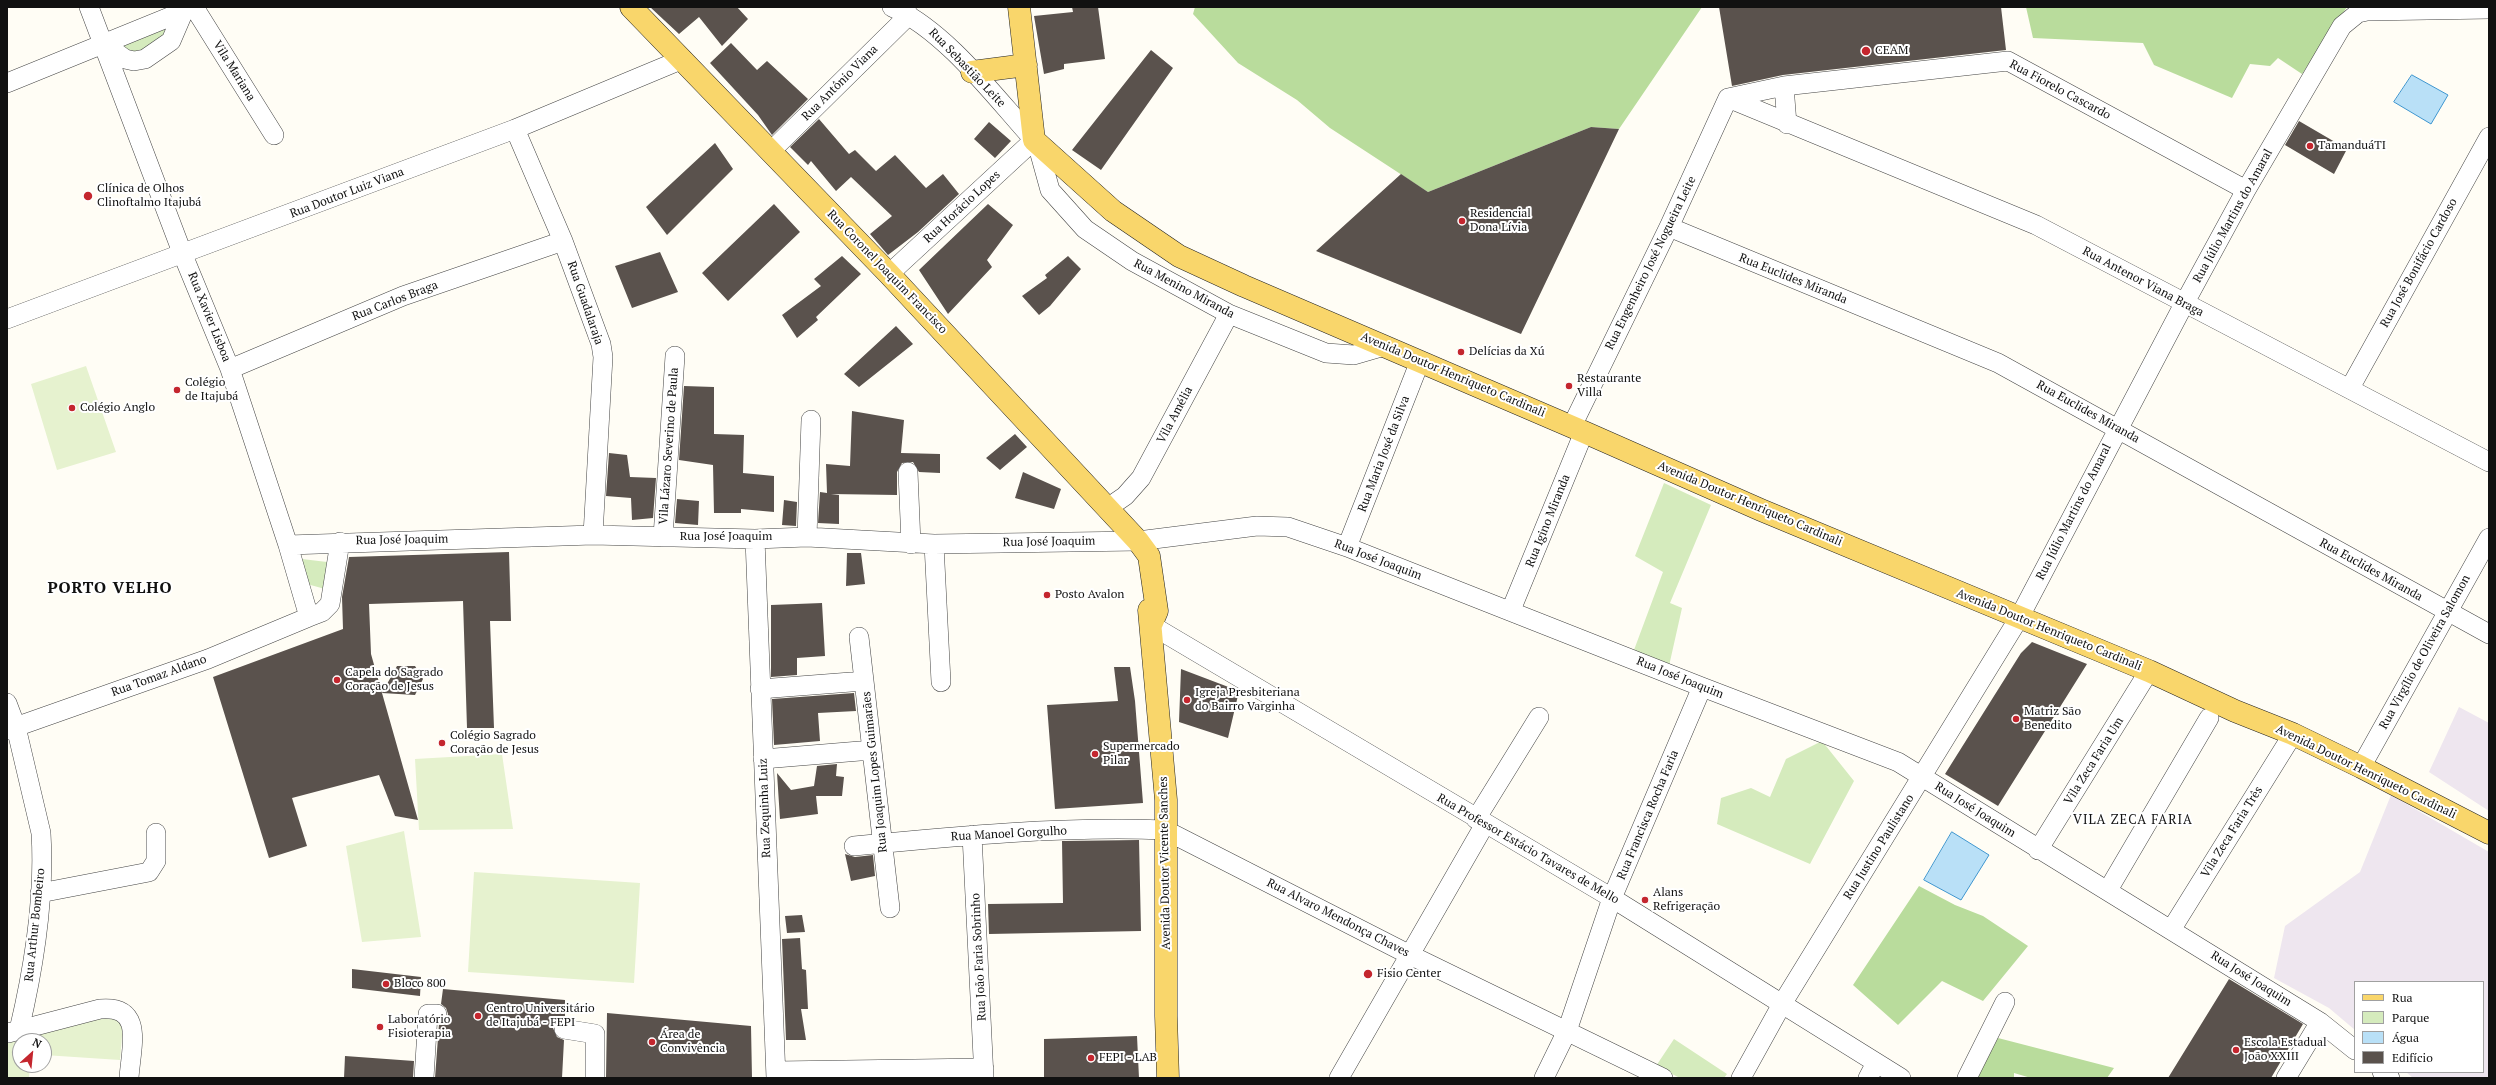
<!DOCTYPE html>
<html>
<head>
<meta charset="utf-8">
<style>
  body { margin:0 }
  #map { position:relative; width:2496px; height:1085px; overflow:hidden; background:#fffdf5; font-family:"PT Serif",serif }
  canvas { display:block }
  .frame { position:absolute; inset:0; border:8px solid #111; pointer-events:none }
  .legend { position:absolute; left:2354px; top:981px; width:130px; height:92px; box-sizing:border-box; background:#fff; border:1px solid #a0a0a0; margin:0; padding:5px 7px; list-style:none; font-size:12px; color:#111 }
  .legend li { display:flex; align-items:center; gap:8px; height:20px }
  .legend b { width:20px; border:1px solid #a0a0a0 }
  .north { position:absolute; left:12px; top:1033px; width:40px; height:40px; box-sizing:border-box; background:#fff; border:1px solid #a0a0a0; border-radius:50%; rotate:27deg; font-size:11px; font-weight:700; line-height:16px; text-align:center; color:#111 }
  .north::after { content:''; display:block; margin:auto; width:14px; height:18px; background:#c4262e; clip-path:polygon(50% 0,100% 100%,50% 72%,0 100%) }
</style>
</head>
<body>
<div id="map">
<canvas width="2496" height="1085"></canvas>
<div class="frame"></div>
<ul class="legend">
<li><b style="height:5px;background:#f9d66b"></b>Rua</li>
<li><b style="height:11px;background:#d5ebbd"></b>Parque</li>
<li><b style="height:11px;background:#b9e0f7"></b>Água</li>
<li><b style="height:11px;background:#5a524d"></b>Edifício</li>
</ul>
<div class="north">N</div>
</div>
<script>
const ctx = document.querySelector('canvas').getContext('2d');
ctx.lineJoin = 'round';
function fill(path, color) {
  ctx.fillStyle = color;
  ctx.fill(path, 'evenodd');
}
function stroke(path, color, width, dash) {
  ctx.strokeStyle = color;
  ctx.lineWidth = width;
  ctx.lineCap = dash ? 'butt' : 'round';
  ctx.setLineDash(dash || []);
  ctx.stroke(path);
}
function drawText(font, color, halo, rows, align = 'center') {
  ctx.font = font + ' "PT Serif",serif';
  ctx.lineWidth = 4;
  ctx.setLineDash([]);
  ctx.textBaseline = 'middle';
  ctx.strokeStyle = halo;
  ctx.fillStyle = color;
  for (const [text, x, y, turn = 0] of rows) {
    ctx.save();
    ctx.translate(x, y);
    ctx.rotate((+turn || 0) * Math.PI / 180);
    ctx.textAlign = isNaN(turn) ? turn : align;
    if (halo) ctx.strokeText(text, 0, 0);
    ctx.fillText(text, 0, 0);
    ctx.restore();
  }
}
const industrial = new Path2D(`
  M2459,707l30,16v88l-60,-39z
  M2391,795l98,57v226h-76l-7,-6h77v-90h-128v48l-26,-22 -55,-30 11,-52 75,-54z`);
const green = new Path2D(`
  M177,20l-9,20 -32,13 -12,2 -5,-13z
  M1664,483l47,22 -41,98 12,5 -13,58 -35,-16 29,-78 -28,-16z
  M302,559l25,3 -2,27 -18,-5z
  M1822,741l32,40 -44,83 -93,-40 4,-26 30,-10 19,9 16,-38z
  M1674,1039l53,35 -3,4h-44l-24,-12z`);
const forest = new Path2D(`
  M1195,7h507l-83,122 -28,-2 -163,65 -98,-64 -33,-28 -59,-37 -45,-49z
  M2026,7h321l-45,67 -24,-16 -8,8 -20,-2 -18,34 -78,-33 -11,-22 -110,-5z
  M1919,886l36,19 28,11 45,30 -45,55 -41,-20 -44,44 -45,-40z
  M1998,1038l116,30 -7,10h-76l-17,-5v5h-37z`);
const pitch = new Path2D(`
  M86,366l30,86 -59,18 -26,-86z
  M502,754l11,75 -94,1 -4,-71z
  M404,831l17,106 -59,5 -16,-96z
  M474,872l166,11 -6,100 -166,-11z
  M110,1015l13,10 -3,35 -76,-5v-14h-24v24h10l-1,13h-22v-35z`);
const water = new Path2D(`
  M2412,75l36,20 -17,29 -37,-22z
  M1952,832l37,23 -28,45 -37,-20z`);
const building = new Path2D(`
  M650,7h87l11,12 -26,27 -23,-29 -20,17z
  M1072,7h26l7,52 -41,5v5l-20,5 -10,-58 39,-4z
  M1719,7h282l5,43 -223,25 -51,11z
  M731,43l26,27 10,-9 41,38 -36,36 -14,-20 -48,-52z
  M1151,50l22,18 -72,102 -29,-20z
  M819,119l30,35 6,-4 21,21 19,-16 31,33 17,-14 16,20 -41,38 -30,23 -18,-21 22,-18 -41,-39 -15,14 -25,-30 -3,4 -18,-18z
  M2299,121l48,28 -13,25 -49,-29z
  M989,122l22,19 -16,17 -21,-19z
  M1591,127l28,2 -98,205 -205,-83 85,-77 27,18z
  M715,143l18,26 -66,66 -21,-28z
  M774,204l26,28 -72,69 -26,-28z
  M988,204l25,21 -26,35 5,7 -44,47 -29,-44z
  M660,252l18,40 -46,16 -17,-42z
  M842,256l19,18 -45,43 2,3 -21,18 -15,-23 39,-29 -7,-7z
  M1068,256l13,13 -31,37 -11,9 -17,-19 25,-18 -2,-3z
  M896,326l17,18 -54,43 -15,-13z
  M684,386l30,1v47l30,1 -1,38 31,3v36l-33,-3v4h-27l-1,-48 -34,-5z
  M852,411l52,9 -3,33 39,1v19l-21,-1 -6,-10 -11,1 -5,9v23l-66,-1 8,1v29l-21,-1 2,-31 7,1 -1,-29 24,2z
  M1015,434l12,13 -27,23 -14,-12z
  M609,453l18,2 3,22 26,1 -3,40 -21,2 -1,-22 -25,-2z
  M1023,472l38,17 -7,20 -39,-11z
  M677,499l22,2 -1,24 -23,-2z
  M784,500l13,2 -1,24 -14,-1z
  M509,552l2,69h-21l4,107h-27l-4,-127 -94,3 2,50 11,39 15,-27h18l8,13 -8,16 -33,-2 36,127 -23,-4 -16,-41 -87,23 15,48 -38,12 -56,-181 130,-48 -1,-32 7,-40z
  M847,553h14l4,31 -19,2z
  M822,603l3,53 -28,2v17l-26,2v-72z
  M2032,642l55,22 -89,142 -53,-32 76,-121z
  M1114,667h16l5,34 8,102 -88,6 -8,-104 71,-4z
  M1181,669l58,22 -11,47 -49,-16z
  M854,693l2,18 -38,2 2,28 -46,4 -2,-46z
  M837,764l-1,12 8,1 -2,19h-26l2,18 -38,5 -3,-46 14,17 23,-4 3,-20z
  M1139,840l2,91 -152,3 -1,-30 75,-1 -1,-62z
  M845,854l10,3 18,-2 2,21 -24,5z
  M802,915l3,17 -18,1 -2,-17z
  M800,938l2,31 4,1 2,39h-7l5,31h-20l-4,-101z
  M352,969l69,8 -1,19 -68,-8z
  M2229,979l74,45 -32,54h-103z
  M443,989l122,11v18l-9,4 -3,6 4,9 7,3 -2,38h-127l4,-54 7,-4 2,-6 -2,-6 -5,-4z
  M607,1013l144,13 1,52h-146z
  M1137,1036l2,42h-95v-39z
  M345,1056l69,5 -1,17h-69z`);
const minor = new Path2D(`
  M89,7l94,248 47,114 58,176 21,72 13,-5 8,-8 10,-62
  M194,7l80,128
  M103,43l22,16 9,2 11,-2 26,-18 12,-28
  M7,83l187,-76
  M1784,86l3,38
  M1728,98l308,127 453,237
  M1728,98l56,-12 224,-25 238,129
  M515,129l48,112 38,103 2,13 -10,178
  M1037,143l13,47 35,39 47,32 97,53 97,39 28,2 31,-9
  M770,152l139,-137
  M1669,227l329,136 491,271
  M889,274l145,-134c-40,-44 -88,-109 -142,-133
  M7,319l508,-190 168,-70
  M230,369l173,-73 160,-55
  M2350,388l139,-251
  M1572,426l97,-199 59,-129
  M908,472l3,72
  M1109,507l16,-11 16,-18 88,-164
  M663,537l12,-181
  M807,537l4,-117
  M755,539l21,539
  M934,544l7,138
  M288,545l305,-10 162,4 52,-2 127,7 204,-3 119,-15 31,1 59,20 355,140 196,75 422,260 35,28
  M1347,547l73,-186
  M1511,610l73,-178
  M1151,625l461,273 289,180
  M859,637l31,271
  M760,689l104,-8
  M7,703l9,24 25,106c4,65 -7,134 -22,197
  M7,730l201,-71 101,-42
  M763,759l109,-9
  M2361,767l128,-229
  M1476,819l63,-102
  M972,835l12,243
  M854,846c103,-10 208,-20 311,-16l243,124 255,124
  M2038,850l111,-179
  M2108,890l101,-172
  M40,893l109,-21 7,-11v-28
  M2171,930l122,-196
  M564,1029l31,5v44
  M8,1033l92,-24c45,-4 31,38 29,69
  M776,1071l208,-3
  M2382,1072l8,6
  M424,1078l4,-64h9
  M1339,1078l146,-254
  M1544,1078l23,-47 45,-133 90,-211
  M1741,1078l41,-74 237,-386 165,-314 62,-114 96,-164 16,-13 9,-2 122,-2
  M1868,1078l8,-15
  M1967,1078l38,-76
  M2286,1078l34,-56`);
const major = new Path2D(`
  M631,7l258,267 249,267 11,15 8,55 -6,14
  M1019,7l15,133 79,71 66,45 65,30 340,146 177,78 388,161 86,40 58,23 68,33 128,66
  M972,72l54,-7
  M1149,610l17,190v216l2,62`);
const markers = [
  [1866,51,5,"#c4262e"],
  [2310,146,4,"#c4262e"],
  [88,196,5,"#c4262e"],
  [1462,221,4,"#c4262e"],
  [1461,352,4,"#c4262e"],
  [1569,386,4,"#c4262e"],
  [177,390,4,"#c4262e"],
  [72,408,4,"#c4262e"],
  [1047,595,4,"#c4262e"],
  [337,680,4,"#c4262e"],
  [1187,700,4,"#c4262e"],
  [2016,719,4,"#c4262e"],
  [442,743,4,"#c4262e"],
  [1095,754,4,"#c4262e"],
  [1645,900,4,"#c4262e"],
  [1368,974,5,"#c4262e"],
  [386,984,4,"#c4262e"],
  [478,1016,4,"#c4262e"],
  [380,1027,4,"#c4262e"],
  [652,1042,4,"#c4262e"],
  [2236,1050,4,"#c4262e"],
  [1091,1058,4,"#c4262e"]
];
const poiNames = [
  ["CEAM",1875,51],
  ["TamanduáTI",2318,146],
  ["Clínica de Olhos",97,189],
  ["Clinoftalmo Itajubá",97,203],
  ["Residencial",1470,214],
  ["Dona Lívia",1470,228],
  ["Delícias da Xú",1469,352],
  ["Restaurante",1577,379],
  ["Villa",1577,393],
  ["Colégio",185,383],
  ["de Itajubá",185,397],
  ["Colégio Anglo",80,408],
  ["Posto Avalon",1055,595],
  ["Capela do Sagrado",345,673],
  ["Coração de Jesus",345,687],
  ["Igreja Presbiteriana",1195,693],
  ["do Bairro Varginha",1195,707],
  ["Matriz São",2024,712],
  ["Benedito",2024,726],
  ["Colégio Sagrado",450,736],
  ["Coração de Jesus",450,750],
  ["Supermercado",1103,747],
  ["Pilar",1103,761],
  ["Alans",1653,893],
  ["Refrigeração",1653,907],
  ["Fisio Center",1377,974],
  ["Bloco 800",394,984],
  ["Centro Universitário",486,1009],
  ["de Itajubá - FEPI",486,1023],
  ["Laboratório",388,1020],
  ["Fisioterapia",388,1034],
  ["Área de",660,1035],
  ["Convivência",660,1049],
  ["Escola Estadual",2244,1043],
  ["João XXIII",2244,1057],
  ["FEPI - LAB",1099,1058]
];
const streetNames = [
  ["Rua Sebastião Leite",967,68,46],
  ["Vila Mariana",234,71,58],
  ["Rua Antônio Viana",840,83,-45],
  ["Rua Fiorelo Cascardo",2060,90,28],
  ["Rua Doutor Luiz Viana",347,193,-21],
  ["Rua Horácio Lopes",962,207,-43],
  ["Rua Júlio Martins do Amaral",2233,216,-61],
  ["Rua Engenheiro José Nogueira Leite",1651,263,-64],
  ["Rua José Bonifácio Cardoso",2419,263,-61],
  ["Rua Coronel Joaquim Francisco",887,272,46],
  ["Rua Euclides Miranda",1793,279,22],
  ["Rua Antenor Viana Braga",2143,282,28],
  ["Rua Menino Miranda",1184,289,28],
  ["Rua Carlos Braga",395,301,-21],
  ["Rua Guadalaraja",585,303,71],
  ["Rua Xavier Lisboa",209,317,68],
  ["Avenida Doutor Henriqueto Cardinali",1453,375,23],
  ["Rua Euclides Miranda",2088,412,29],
  ["Vila Amélia",1175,415,-62],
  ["Vila Lázaro Severino de Paula",669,446,-86],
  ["Rua Maria José da Silva",1384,454,-69],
  ["Avenida Doutor Henriqueto Cardinali",1750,504,23],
  ["Rua Júlio Martins do Amaral",2074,512,-63],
  ["Rua Igino Miranda",1548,521,-68],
  ["Rua José Joaquim",726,537],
  ["Rua José Joaquim",402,540,-1],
  ["Rua José Joaquim",1049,542,-1],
  ["Rua José Joaquim",1378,560,21],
  ["Rua Euclides Miranda",2371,570,29],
  ["Avenida Doutor Henriqueto Cardinali",2049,630,22],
  ["Rua Virgílio de Oliveira Salomon",2425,652,-61],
  ["Rua Tomaz Aldano",159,676,-20],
  ["Rua José Joaquim",1680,678,22],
  ["Vila Zeca Faria Um",2094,761,-58],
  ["Rua Joaquim Lopes Guimarães",875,772,-96],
  ["Avenida Doutor Henriqueto Cardinali",2366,772,26],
  ["Rua Zequinha Luiz",765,808,-92],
  ["Rua José Joaquim",1975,810,32],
  ["Rua Francisca Rocha Faria",1648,815,-67],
  ["Vila Zeca Faria Três",2232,832,-58],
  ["Rua Manoel Gorgulho",1009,834,-3],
  ["Rua Justino Paulistano",1879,847,-58],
  ["Rua Professor Estácio Tavares de Mello",1528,849,30],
  ["Avenida Doutor Vicente Sanches",1165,863,-91],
  ["Rua Alvaro Mendonça Chaves",1338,918,27],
  ["Rua Arthur Bombeiro",35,925,-84],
  ["Rua João Faria Sobrinho",979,957,-93],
  ["Rua José Joaquim",2251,979,32]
];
const neighbourhoodNames = [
  ["VILA ZECA FARIA",2133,820]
];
const districtNames = [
  ["PORTO VELHO",110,588]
];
fill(industrial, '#eee6ef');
fill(green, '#d5ebbd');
fill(forest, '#b9dc9c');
fill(pitch, '#e6f2cf');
fill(water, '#b9e0f7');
stroke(water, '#3f96cf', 1);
fill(building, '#5a524d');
stroke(minor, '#444', 20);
stroke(major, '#222', 23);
stroke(minor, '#fff', 19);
stroke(major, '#f9d66b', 22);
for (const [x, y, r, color] of markers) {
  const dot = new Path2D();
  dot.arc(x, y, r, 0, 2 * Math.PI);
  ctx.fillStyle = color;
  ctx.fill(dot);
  stroke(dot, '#fff', 1.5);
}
drawText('12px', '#111', '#fff', poiNames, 'left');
drawText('12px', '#111', '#fff', streetNames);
ctx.letterSpacing = '1px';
drawText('13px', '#111', '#fff', neighbourhoodNames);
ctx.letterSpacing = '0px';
ctx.letterSpacing = '1px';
drawText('bold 16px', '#111', '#fff', districtNames);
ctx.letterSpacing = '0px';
</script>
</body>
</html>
